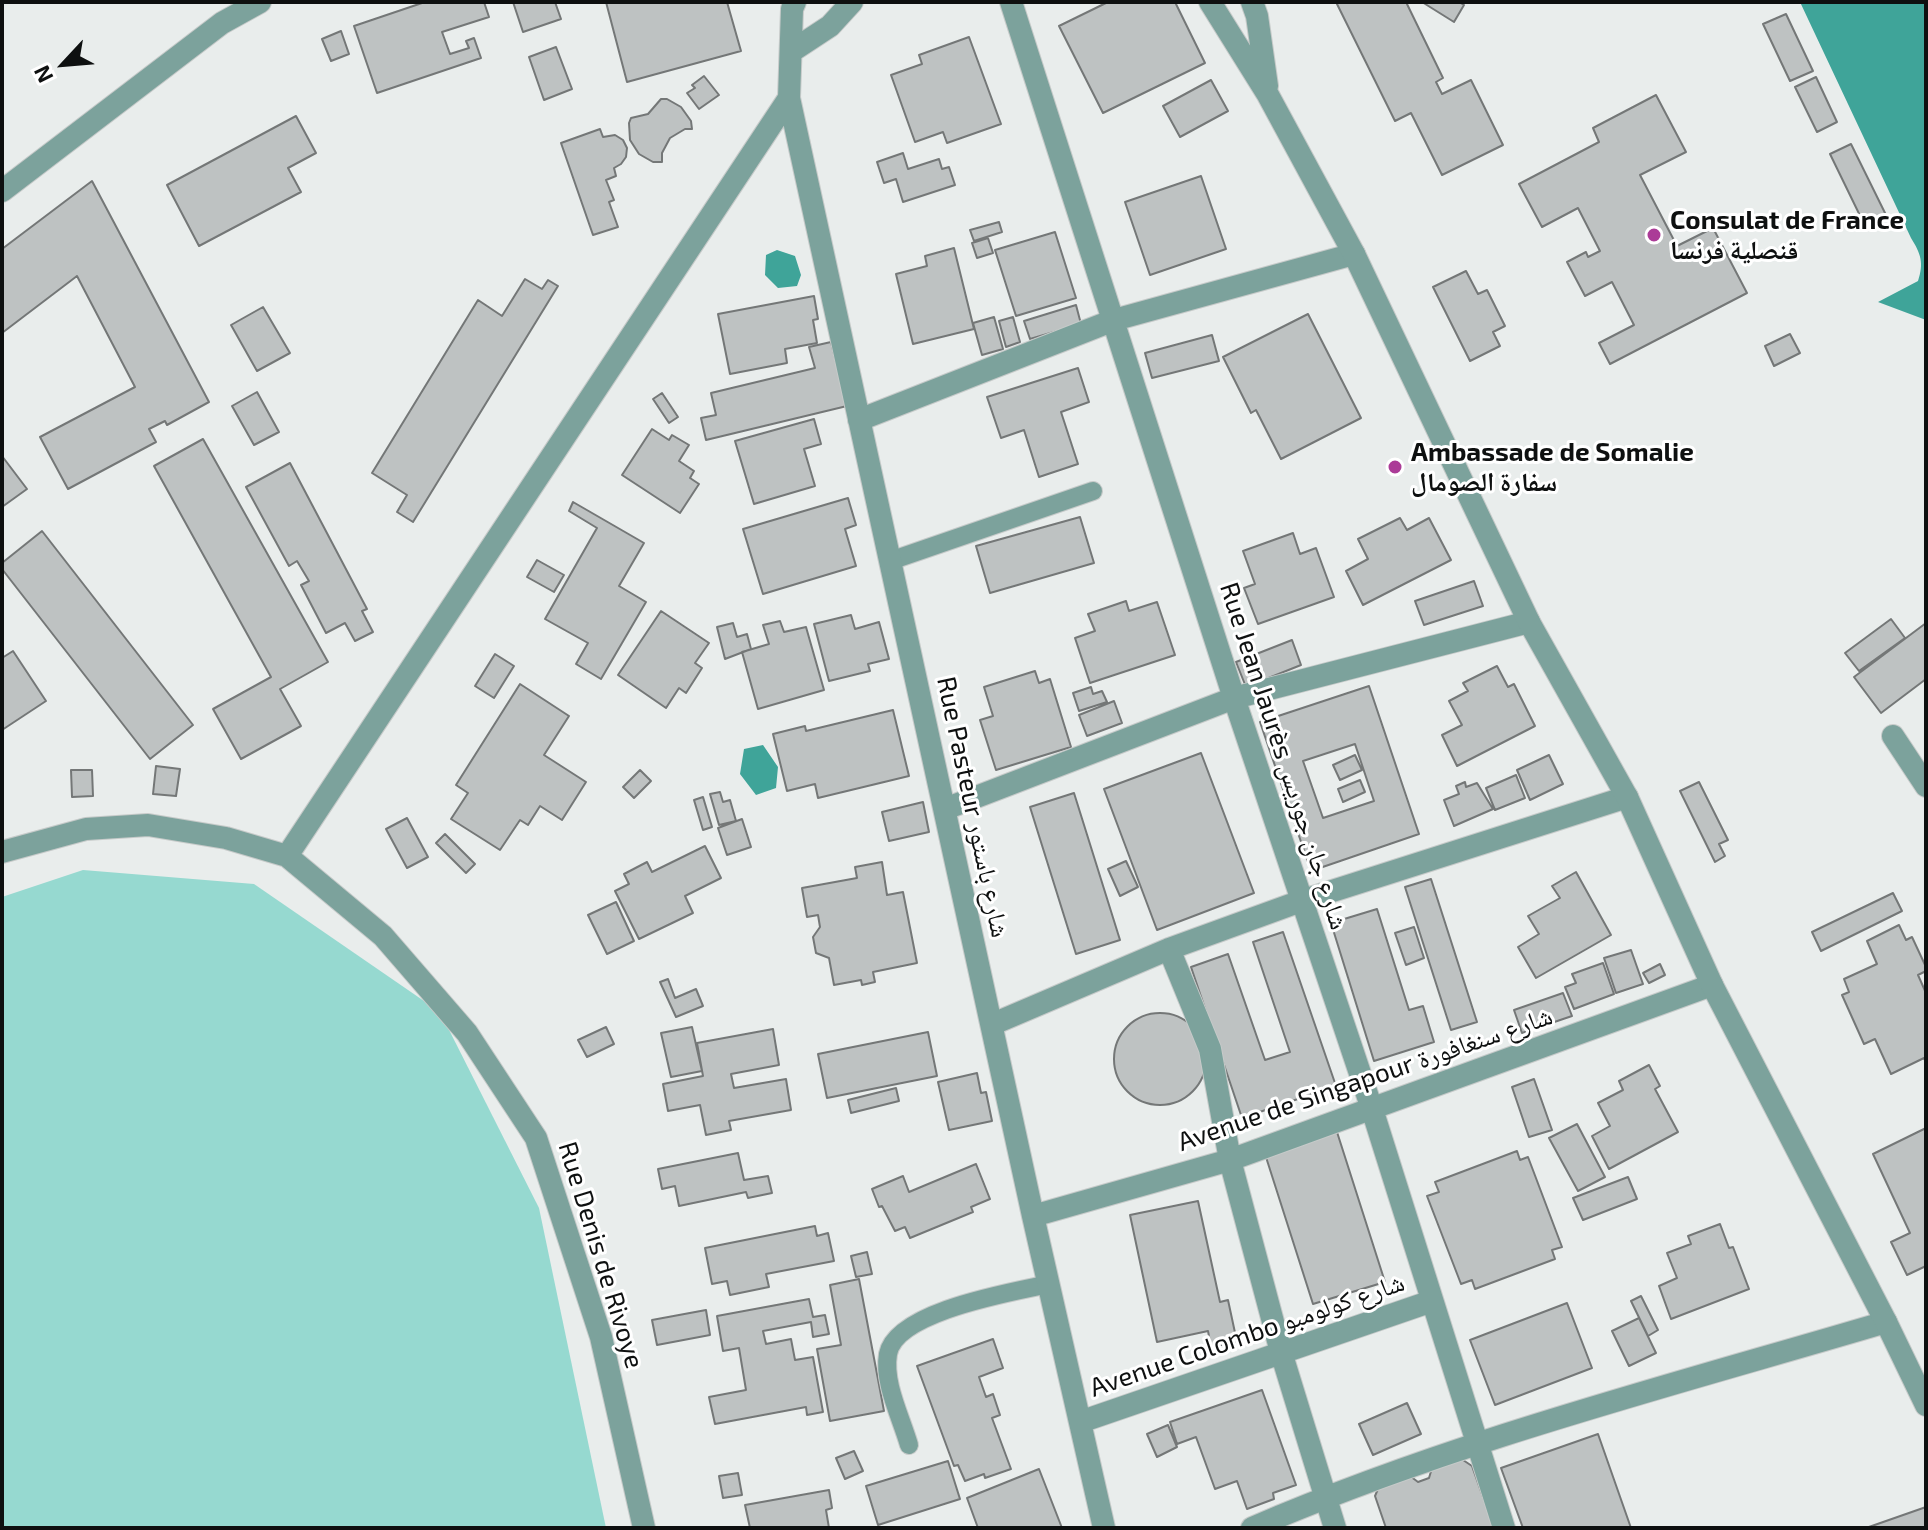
<!DOCTYPE html>
<html>
<head>
<meta charset="utf-8">
<style>
  body { margin:0 }
  #map { position:relative; width:1928px; height:1530px; overflow:hidden; background:#e9edec; font-family:"Exo 2",sans-serif }
  canvas { display:block }
  .frame { position:absolute; inset:0; border:4px solid #0e1010; pointer-events:none }
  .north { position:absolute; left:24px; top:24px; width:80px; height:80px; -webkit-text-stroke:6px #fff; paint-order:stroke; rotate:244deg; font-size:22px; font-weight:700; line-height:32px; text-align:center; color:#0e1010 }
  .north::after { content:''; display:block; margin:auto; width:28px; height:36px; background:#0e1010; clip-path:polygon(50% 0,100% 100%,50% 72%,0 100%) }
</style>
</head>
<body>
<div id="map">
<canvas width="1928" height="1530"></canvas>
<div class="frame"></div>
<div class="north">N</div>
</div>
<script>
const ctx = document.querySelector('canvas').getContext('2d');
ctx.lineJoin = 'round';
function fill(path, color) {
  ctx.fillStyle = color;
  ctx.fill(path, 'evenodd');
}
function stroke(path, color, width, dash) {
  ctx.strokeStyle = color;
  ctx.lineWidth = width;
  ctx.lineCap = dash ? 'butt' : 'round';
  ctx.setLineDash(dash || []);
  ctx.stroke(path);
}
function drawText(font, color, halo, rows, align = 'center') {
  ctx.font = font + ' "Exo 2","Noto Naskh Arabic",sans-serif';
  ctx.lineWidth = 6;
  ctx.setLineDash([]);
  ctx.textBaseline = 'middle';
  ctx.strokeStyle = halo;
  ctx.fillStyle = color;
  for (const [text, x, y, turn = 0] of rows) {
    ctx.save();
    ctx.translate(x, y);
    ctx.rotate((+turn || 0) * Math.PI / 180);
    ctx.textAlign = isNaN(turn) ? turn : align;
    if (halo) ctx.strokeText(text, 0, 0);
    ctx.fillText(text, 0, 0);
    ctx.restore();
  }
}
const green = new Path2D(`
  M83,870l171,14 186,128 99,196 67,320h-604v-631z`);
const water = new Path2D(`
  M1800,2h126v318l-48,-18 40,-21c6,-18 3,-27 -7,-43z
  M777,250l18,6 6,19 -4,11 -19,2 -13,-13 1,-20z
  M763,745l15,22 -2,21 -20,7 -16,-21 4,-25z`);
const building = new Path2D(`
  M425,2h59l5,15 -47,15 8,22 19,-6 -3,-7 8,-3 7,20 -104,35 -23,-67z
  M513,2h42l6,17 -38,13z
  M606,2h121l14,49 -114,31z
  M1108,2h67l30,61 -102,50 -44,-87z
  M1336,2h70l37,76 -7,4 6,12 29,-14 32,65 -61,30 -31,-62 -16,8z
  M1422,2h37l5,3 -10,17z
  M1786,14l27,57 -23,10 -27,-57z
  M341,31l8,23 -18,7 -9,-22z
  M969,37l32,87 -54,19 -4,-11 -28,10 -24,-67 31,-11 -3,-9z
  M556,47l16,42 -28,11 -15,-43z
  M704,76l15,19 -20,14 -12,-16 8,-5 -3,-3z
  M1816,77l21,45 -20,10 -22,-45z
  M1211,80l17,31 -48,26 -17,-31z
  M1656,95l30,57 -46,23 37,71 36,-18 34,65 -137,71 -11,-21 35,-18 -22,-43 -27,14 -18,-34 19,-10 2,5 12,-6 -22,-43 -36,19 -23,-43 80,-42 -6,-14z
  M661,99h6l14,8 10,14 1,8h-7l-15,9 -8,15v9h-9l-14,-8 -9,-14 -1,-17 2,-5 17,-4z
  M296,116l20,37 -28,15 13,24 -102,54 -32,-61z
  M600,129l3,8 12,-2 8,5 4,8 -1,9 -5,7 -7,4 2,8 -10,4 8,20 -5,2 9,25 -25,8 -32,-92z
  M1851,144l36,73 -21,11 -36,-74z
  M903,153l5,16 31,-10 3,10 7,-2 6,18 -52,17 -7,-23 -12,4 -7,-21z
  M1201,176l25,73 -76,26 -25,-73z
  M92,181l117,221 -42,23 -2,-4 -16,8 7,13 -88,47 -28,-52 95,-50 -58,-111 -75,57v-84z
  M999,222l3,10 -28,9 -4,-11z
  M1055,232l21,66 -60,18 -21,-66z
  M988,238l5,15 -16,5 -5,-15z
  M954,248l20,81 -61,15 -17,-70 31,-8 -2,-10z
  M1466,271l12,23 9,-4 18,36 -12,6 7,14 -30,15 -37,-74z
  M525,279l17,10 6,-9 10,6 -145,236 -16,-10 10,-17 -35,-22 106,-173 24,16z
  M814,296l4,23 -5,1 4,23 -32,6 2,14 -57,11 -12,-60z
  M1076,305l5,19 -51,15 -6,-18z
  M263,307l27,46 -33,18 -26,-46z
  M1308,314l53,104 -80,41 -25,-49 -5,3 -28,-56z
  M994,317l9,32 -21,6 -9,-32z
  M1013,317l7,25 -14,5 -7,-26z
  M1790,334l10,19 -26,13 -9,-20z
  M1212,335l7,26 -67,17 -7,-25z
  M831,342l16,64 -141,34 -5,-22 15,-3 -5,-22 104,-25 -6,-21z
  M1078,368l11,34 -28,10 17,52 -39,13 -15,-47 -23,8 -14,-41z
  M257,392l22,40 -25,13 -22,-39z
  M662,393l16,24 -9,6 -16,-24z
  M814,419l7,25 -17,5 11,37 -61,18 -19,-63z
  M652,429l17,11 3,-5 17,10 -10,16 15,10 -4,7 9,6 -19,29 -58,-38z
  M203,439l125,223 -48,27 21,37 -60,33 -28,-50 58,-32 -117,-211z
  M2,456l25,33 -25,18z
  M290,463l77,146 -5,2 11,21 -18,9 -10,-18 -19,10 -25,-48 8,-4 -12,-20 -8,5 -43,-79z
  M848,498l8,27 -11,4 11,37 -93,28 -20,-65z
  M573,502l71,41 -25,43 27,16 -45,77 -25,-15 12,-21 -43,-24 52,-91 -28,-17z
  M1080,517l14,46 -104,30 -14,-47z
  M1400,518l7,12 22,-12 22,42 -88,45 -17,-34 22,-12 -10,-20z
  M42,531l151,194 -43,34 -148,-190v-6z
  M1293,533l7,21 16,-6 18,49 -76,27 -14,-36 11,-4 -12,-33z
  M537,560l27,15 -10,17 -27,-15z
  M1474,581l9,25 -59,19 -9,-24z
  M1126,601l3,10 28,-9 18,53 -85,28 -15,-45 20,-7 -7,-17z
  M661,611l48,32 -14,20 7,5 -16,25 -7,-5 -13,20 -48,-33z
  M851,615l4,14 24,-7 10,37 -21,5 2,7 -41,10 -15,-57z
  M1891,619l14,19 -46,33 -14,-18z
  M780,621l4,11 22,-5 18,63 -66,19 -16,-57 27,-8 -6,-19z
  M733,623l4,14 10,-3 4,15 -26,10 -8,-32z
  M1926,623v56l-45,34 -27,-36z
  M1292,640l9,25 -55,22 -10,-25z
  M13,651l33,50 -44,29v-72z
  M495,654l19,12 -20,32 -19,-12z
  M1497,666l11,21 6,-3 21,42 -78,40 -15,-31 20,-10 -13,-24 19,-10 -5,-8z
  M1035,671l4,12 11,-4 21,68 -75,23 -16,-50 13,-4 -9,-29z
  M520,684l49,32 -25,39 42,27 -24,38 -22,-14 -12,19 -8,-5 -20,30 -49,-31 17,-26 -12,-8z
  M1369,686l50,148 -108,37 -51,-149zM1355,744l19,57 -51,17 -20,-57z
  M1091,687l2,7 9,-3 5,11 -28,9 -6,-18z
  M1114,701l8,22 -35,13 -8,-21z
  M893,710l16,66 -91,22 -3,-14 -28,7 -14,-57 32,-8 1,5z
  M1201,753l53,140 -97,37 -53,-141z
  M1355,755l7,15 -22,10 -7,-15z
  M1549,755l14,29 -33,16 -13,-30z
  M156,766l24,3 -4,27 -23,-2z
  M71,770h21l1,26 -21,1z
  M640,770l11,11 -17,17 -11,-11z
  M1516,775l9,23 -30,12 -9,-22z
  M1360,780l5,12 -22,10 -5,-13z
  M1465,782l1,5 11,-4 16,26 -39,17 -10,-26 15,-6 -3,-8z
  M1699,782l29,58 -9,4 6,12 -10,6 -35,-71z
  M720,792l3,10 7,-2 6,21 -17,4 -9,-31z
  M1074,793l46,147 -44,14 -46,-147z
  M703,797l9,30 -9,3 -9,-30z
  M923,802l6,30 -40,9 -7,-29z
  M407,818l21,39 -21,11 -21,-39z
  M742,819l9,28 -24,8 -9,-27z
  M445,834l30,30 -9,9 -30,-30z
  M705,846l16,32 -36,18 8,17 -54,26 -24,-48 14,-7 -5,-10 23,-12 5,10z
  M1126,861l12,26 -18,9 -12,-27z
  M882,862l5,33 16,-3 14,71 -44,9 2,10 -13,3 -1,-5 -27,5 -5,-27 -13,-5 -3,-16 7,-10 -2,-12 -11,2 -5,-29 55,-10 -2,-11z
  M1576,872l35,63 -75,43 -18,-31 21,-13 -11,-18 32,-18 -8,-12z
  M1431,879l46,143 -26,8 -46,-143z
  M1893,893l9,18 -81,40 -9,-19z
  M616,902l18,39 -27,13 -19,-39z
  M1377,909l32,101 14,-4 11,36 -60,19 -43,-138z
  M1899,925l7,15 6,-3 14,30v4l-8,4 8,18v70l-2,-5 -33,16 -16,-35 -11,5 -22,-49 7,-3 -5,-13 33,-15 -10,-23z
  M1414,927l10,31 -18,7 -11,-32z
  M1283,932l53,154 -94,32 -51,-151 37,-13 37,106 25,-8 -37,-110z
  M1631,950l12,34 -27,9 -12,-35z
  M1603,963l11,31 -40,15 -9,-22 11,-4 -4,-9z
  M1660,964l5,11 -16,8 -6,-10z
  M668,979l7,19 21,-9 7,17 -27,11 -16,-35z
  M1563,993l9,23 -50,17 -8,-23z
  M1114 1059a46 46 0 1 1 92 0a46 46 0 1 1-92 0Z
  M606,1027l8,17 -27,13 -9,-17z
  M692,1027l10,44 -31,6 -10,-44z
  M773,1029l6,36 -48,9 3,14 52,-9 5,31 -62,11 2,9 -25,5 -6,-30 -32,6 -5,-27 40,-8 -6,-33z
  M928,1032l9,44 -110,22 -9,-44z
  M1649,1065l11,21 -5,3 23,43 -69,37 -17,-33 18,-10 -12,-23 25,-13 -4,-9z
  M977,1073l4,20 5,-1 6,29 -43,9 -11,-48z
  M1534,1079l18,51 -23,7 -17,-50z
  M896,1088l3,13 -48,12 -3,-13z
  M1577,1124l28,53 -27,14 -29,-53z
  M1926,1128v138l-19,9 -16,-33 19,-9 -37,-79z
  M1337,1132l48,150 -72,22 -48,-150z
  M1517,1151l3,9 8,-3 34,90 -10,3 3,9 -80,30 -3,-9 -11,4 -34,-88 12,-4 -4,-10z
  M738,1153l6,27 24,-4 4,17 -24,5 -2,-6 -67,14 -4,-20 -13,3 -4,-20z
  M976,1164l14,35 -19,8 2,5 -63,26 -5,-11 -10,4 -13,-25 -3,1 -7,-18 31,-13 6,16z
  M1628,1177l9,22 -54,21 -10,-22z
  M1198,1201l22,101 8,-2 9,42 -26,5 -3,-16 -51,11 -27,-127z
  M1720,1224l9,24 4,-1 16,42 -78,30 -12,-33 18,-8 -10,-25 24,-9 -3,-8z
  M815,1226l2,10 11,-3 6,28 -68,13 3,13 -39,8 -3,-14 -15,3 -7,-36z
  M867,1252l5,22 -16,3 -5,-21z
  M859,1279l25,132 -54,10 -13,-72 24,-4 -11,-60z
  M1641,1296l17,34 -10,6 -17,-35z
  M809,1299l4,18 12,-2 4,19 -16,3 -2,-15 -48,9 3,13 25,-5 4,21 18,-3 10,55 -16,3 -1,-8 -91,17 -6,-27 37,-7 -7,-42 -16,3 -6,-35z
  M1567,1303l25,65 -97,37 -25,-65z
  M706,1310l4,25 -53,10 -5,-25z
  M1639,1318l17,35 -27,13 -17,-35z
  M993,1339l10,29 -24,9 7,20 7,-3 7,21 -8,3 19,51 -26,9 -1,-4 -19,7 -7,-16 -4,1 -37,-100z
  M1262,1390l34,95 -23,8 1,6 -27,10 -10,-28 -22,8 -19,-52 -19,7 -7,-22z
  M1407,1403l14,31 -48,21 -14,-31z
  M1168,1425l9,22 -20,10 -10,-23z
  M1598,1434l33,94h-108l-22,-60z
  M854,1451l9,20 -18,8 -9,-21z
  M1460,1458l12,8 22,62h-108l-11,-32 6,-14 25,-9 12,9 11,-4 3,-10z
  M948,1461l12,38 -82,26 -12,-39z
  M1039,1469l23,59h-84l-11,-30z
  M738,1473l4,22 -19,3 -4,-22z
  M829,1490l3,18 -6,2 3,18h-79l-5,-23z
  M1926,1507v21h-60z`);
const service = new Path2D(`
  M890,561l203,-70
  M909,1445c-8,-28 -26,-62 -21,-91 8,-43 125,-62 161,-70`);
const minor = new Path2D(`
  M1011,2l223,696 138,411 132,419
  M792,51l38,-25 22,-24
  M789,98l244,1118 71,312
  M859,420l255,-100 240,-66
  M1893,736l33,50
  M945,809l289,-111 295,-76
  M2,852l84,-23 62,-4 78,13 61,18 96,80 84,97 69,105 65,199 43,191
  M287,856l502,-758 3,-89 3,-7
  M1169,949l41,100 20,111 51,192 54,176
  M993,1024l176,-75 132,-48 326,-104
  M1033,1216l197,-56 482,-175
  M1080,1422l352,-121
  M1252,1528c205,-88 421,-143 634,-206`);
const tertiary = new Path2D(`
  M1210,2l58,93 86,159 175,368 98,175 85,188 174,337 40,83
  M1252,2l5,14 10,70
  M2,191l220,-168 38,-21`);
const markers = [
  [1654,235,8,"#ab3b97"],
  [1395,467,8,"#ab3b97"]
];
const poiNames = [
  ["Consulat de France",1670,220],
  ["قنصلية فرنسا",1670,250],
  ["Ambassade de Somalie",1411,452],
  ["سفارة الصومال",1411,482]
];
const streetNames = [
  ["Rue Jean Jaurès شارع جان جوريس",1284,756,72],
  ["Rue Pasteur شارع باستور",973,807,78],
  ["Avenue de Singapour شارع سنغافورة",1365,1079,-19],
  ["Rue Denis de Rivoye",601,1255,73],
  ["Avenue Colombo شارع كولومبو",1247,1335,-19]
];
fill(green, '#96d9d0');
fill(water, '#3fa499');
fill(building, '#bec2c2');
stroke(building, '#747777', 2);
stroke(service, '#c6cac9', 20);
stroke(minor, '#c6cac9', 24);
stroke(tertiary, '#c6cac9', 24);
stroke(service, '#7ca29c', 18);
stroke(minor, '#7ca29c', 22);
stroke(tertiary, '#7ca29c', 22);
for (const [x, y, r, color] of markers) {
  const dot = new Path2D();
  dot.arc(x, y, r, 0, 2 * Math.PI);
  ctx.fillStyle = color;
  ctx.fill(dot);
  stroke(dot, '#fff', 3);
}
drawText('bold 26px', '#0e1010', '#fff', poiNames, 'left');
drawText('26px', '#0e1010', '#fff', streetNames);
</script>
</body>
</html>
